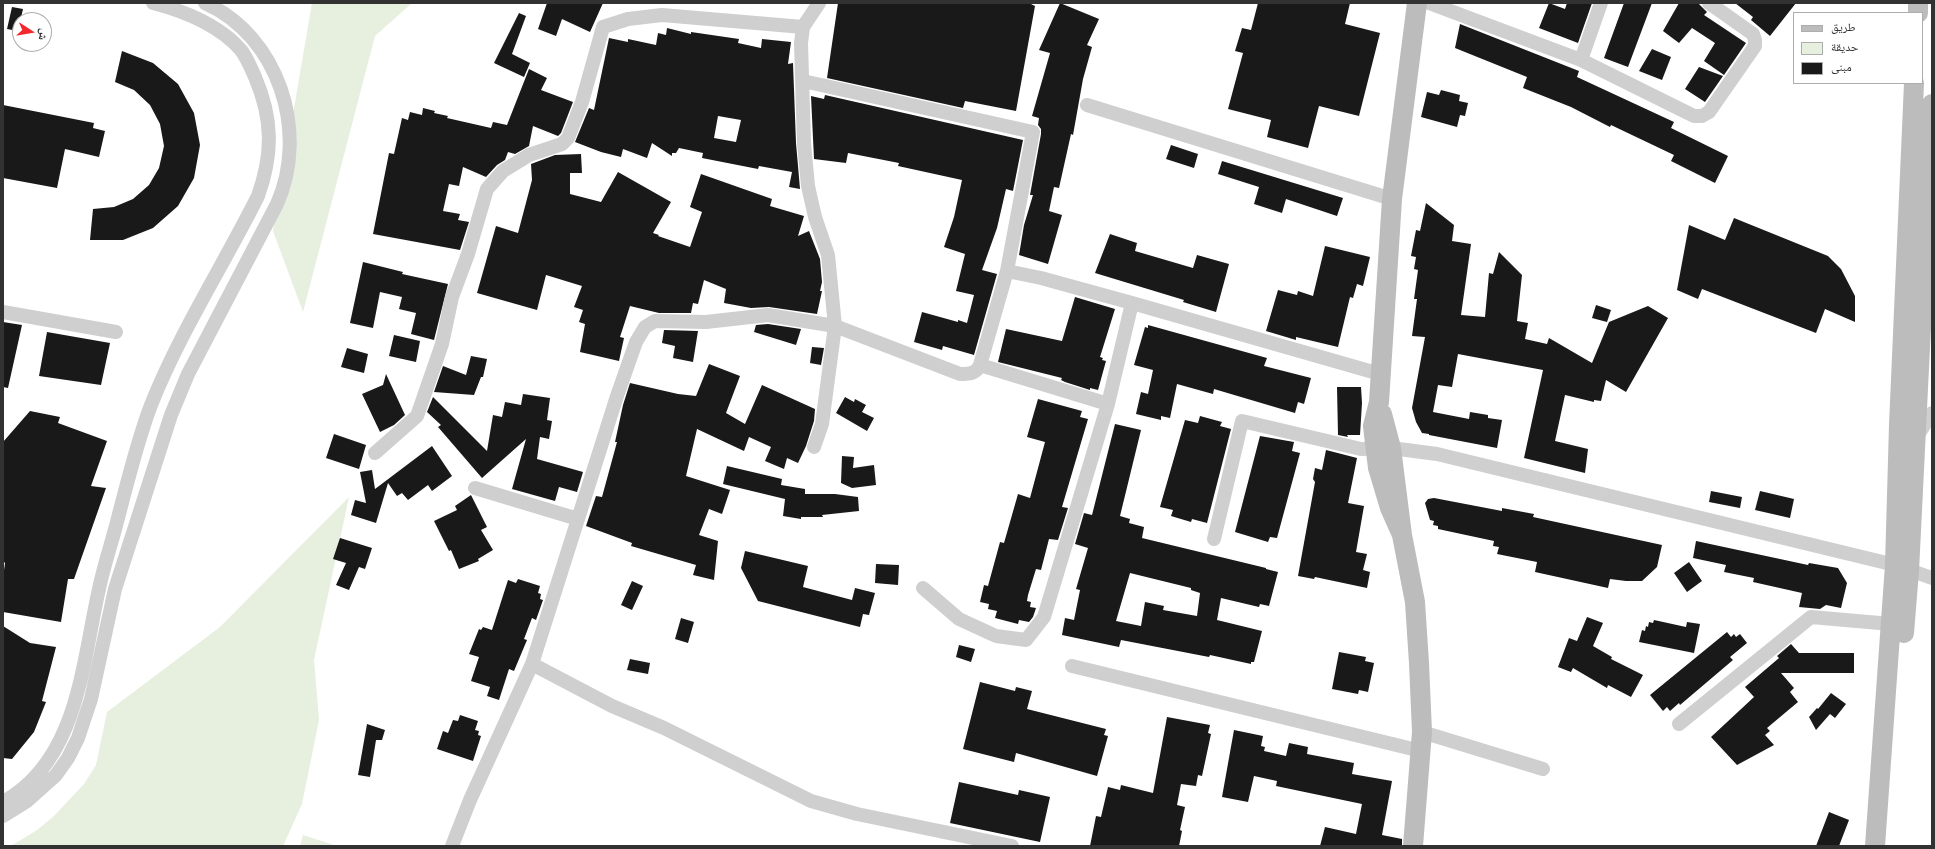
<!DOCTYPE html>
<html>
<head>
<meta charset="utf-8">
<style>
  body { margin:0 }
  #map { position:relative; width:1935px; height:849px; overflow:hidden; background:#fff; font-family:"Source Sans 3","Noto Naskh Arabic",sans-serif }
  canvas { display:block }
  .frame { position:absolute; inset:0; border:4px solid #323232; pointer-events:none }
  .legend { position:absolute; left:1793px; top:12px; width:130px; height:72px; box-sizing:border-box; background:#fff; border:1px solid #adadad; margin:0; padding:5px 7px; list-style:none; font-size:12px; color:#323232 }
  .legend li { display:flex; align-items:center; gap:8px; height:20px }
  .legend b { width:20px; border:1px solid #adadad }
  .north { position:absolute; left:12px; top:12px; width:40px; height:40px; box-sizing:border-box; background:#fff; border:1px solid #adadad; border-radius:50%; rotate:102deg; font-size:11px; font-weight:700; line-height:16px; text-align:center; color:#323232 }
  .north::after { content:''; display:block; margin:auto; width:14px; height:18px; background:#f5272e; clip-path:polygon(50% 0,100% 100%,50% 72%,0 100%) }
</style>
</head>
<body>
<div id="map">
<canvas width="1935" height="849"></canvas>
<div class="frame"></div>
<ul class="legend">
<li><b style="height:5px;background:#bcbcbc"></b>طريق</li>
<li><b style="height:11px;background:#e7efdf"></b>حديقة</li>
<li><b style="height:11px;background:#191919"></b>مبنى</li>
</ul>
<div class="north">ش</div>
</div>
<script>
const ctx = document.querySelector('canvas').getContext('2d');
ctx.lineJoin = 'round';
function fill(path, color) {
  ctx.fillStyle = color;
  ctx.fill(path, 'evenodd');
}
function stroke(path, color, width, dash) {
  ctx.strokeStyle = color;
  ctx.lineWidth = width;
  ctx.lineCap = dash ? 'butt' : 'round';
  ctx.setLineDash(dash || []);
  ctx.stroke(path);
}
const green = new Path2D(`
  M312,3h100l-37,33 -72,276 -30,-81z
  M349,497l-35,163 5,60 -17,84 -19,42h-272l26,-16 17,-14 30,-32 12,-19 11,-53 113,-85z
  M303,835l34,11h-37z`);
const building = new Path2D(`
  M547,3h56l-13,29 -28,-13 -6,17 -18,-7z
  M838,3h191l6,3 -19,105 -51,-10 -2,7 -136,-30z
  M1060,3l39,16 -12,26 5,2 -9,32 -10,56 -2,-1 -12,54 -5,-1 -5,24 13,4 -14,49 -29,-9 5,-30 9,-30h-3l11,-61v-5l-3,-4 1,-7 -7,-2 18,-63 -11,-3z
  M1258,3h92l-5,21 35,9 -21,83 -40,-10 -11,42 -41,-11 4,-17 -43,-11 15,-56 -8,-2 7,-23 9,2z
  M1549,3l16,6 2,-6h25l-14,40 -39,-15z
  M1624,3h28l-24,64 -24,-9z
  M1679,3h19l9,9 -3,3 42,28 -22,32 -20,-14 11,-18 -23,-15 -13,15 -16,-12z
  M1735,3h61l-26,33 -19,-16 2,-3z
  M12,7l11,2 -5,22 -11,-2z
  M519,13l7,3 -14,38 18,9 -6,14 -30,-14z
  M1460,24l119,47 -2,6 97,45 -3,6 57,28 -13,27 -44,-22 3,-6 -63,-30 -1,2 -39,-20 -48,-19 4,-11 -72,-29z
  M667,28l24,6v-2l48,7 -1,4 23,5 1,-9 29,3 -3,22 5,-1 3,80 4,46 -11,-2 3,-15 -33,-6 -1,3 -56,-11 1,-5 -24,-5 -3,5h-4v3l-20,-13 -5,15 -24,-9 -2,8 -20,-5 -26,-10 14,-34 5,2 15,-72 19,4v-3l28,6 2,-12 8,2zM718,116l23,4 -5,22 -22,-4z
  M1652,49l19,8 -9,23 -23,-9z
  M122,51l31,12 25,21 16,29 6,32 -6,33 -16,28 -25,22 -30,12h-33l3,-31 21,-2 19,-8 16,-14 10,-17 5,-22 -4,-22 -10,-19 -16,-15 -19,-8z
  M1699,67l24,9 -18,26 -20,-13z
  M529,69l18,9 -6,12 32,12 -12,31 -3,3 -25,-10 -4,20 -14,8 -7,-2 -3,8 -8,5 -11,12 -23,-10 -4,19 -10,-2 -6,27 17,3 -2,6 11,2 -9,28 -87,-16 16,-81 5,1 8,-36 6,2 2,-8 12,3 1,-7 12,3 -1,2 14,3 -1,2 44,10 2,-6 14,3z
  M1441,90l19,5 -1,6 9,2 -3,13 -5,-1 -3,12 -36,-10 6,-25 12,3z
  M825,95l198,45 -10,51 -7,-2 -9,39 -15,42 15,4 -23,81 -31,-9 -1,4 -28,-8 8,-30 36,10v-2l9,3 7,-28 -18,-4 9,-37 -21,-7 10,-30 8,-37 -64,-14 1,-3 -51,-10 -2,10 -32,-4 -3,-63 13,3z
  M3,105l91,18 -1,5 12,3 -6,26 -34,-8 -8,39 -54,-10z
  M1171,145l27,9 -4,14 -28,-9z
  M581,154l1,19h-12v21l31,8 17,-30 53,30 -18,31 6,2 -1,1 32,11 12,-35 -12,-5 11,-33 71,25 -2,7 34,10 -6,20 11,-5 11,28 2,23 -2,9h2l-5,23 -48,-7 -18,1 -27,-5 2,-14 -22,-9 -6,24 -5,-1 -2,10h-32l-29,-7 -10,31 4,1 -5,23 -39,-9 5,-28 -6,-2 4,-12 -9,-3 8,-21 -36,-11 -9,35 -60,-17 19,-67 22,7 14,-53 -1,-16 24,-9z
  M1222,161l121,37 -6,18 -51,-17 -4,14 -28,-9 5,-17 -41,-13z
  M1426,203l28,22 -2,16 19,3 -10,71 24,2 4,-44 4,1 6,-22 23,23 -5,46 11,2 -3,16 22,5 2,-6 43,25 17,-41 39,-16 20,12 -42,74 -20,-12 -5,21 -7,-1v2l-29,-7 -10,46 33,8 -3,24 -61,-15 19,-88 -85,-16 -6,33 -14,-2 -5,27 36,7 1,-7 18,3v3l14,2 -5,28 -68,-13v-1l-7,-1 -6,-11 -4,-14 13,-71 -13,-1 5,-37h-3l4,-29 -4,-1 2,-12 -5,-1 5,-26 4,1z
  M1734,218l94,38 13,13 14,27v26l-30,-13 -9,24 -114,-44 -4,10 -21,-9 12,-65 36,15z
  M1110,234l27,9 -2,8 58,17 4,-13 32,9 -13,48 -33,-10 1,-2 -89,-27z
  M1325,246l45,11 -7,29 -6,-2 -4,14 -3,-1 -12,50 -42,-10v3l-30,-9 12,-41 19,5 1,-4 15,5z
  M363,262l40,10 -1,2 46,10 -14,56 -23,-6 5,-21 -17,-4 3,-12 -22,-5 -7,36 -23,-5z
  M1075,297l40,12 -15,48 3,1 -1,2 4,1 -8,29 -8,-2v2l-25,-8 -4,-2 1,-2 -64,-16 8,-33 56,12z
  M1596,305l15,5 -4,12 -15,-4z
  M3,322l19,3 -14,63 -5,-1z
  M768,324l33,5 -5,16 -42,-13 2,-7z
  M1148,325l119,33 -3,8 47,12 -7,26 -6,-2 -3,11 -81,-24 -1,5 -36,-10 -7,34 -9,-2v4l-25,-6 5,-22 7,2 5,-24 -19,-5 11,-38 3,1z
  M664,330l34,1 -5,31 -20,-4 2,-12 -13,-3z
  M47,332l63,11 -9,42 -62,-9z
  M394,335l26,6 -4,21 -27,-6z
  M812,347l12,1 -3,17 -11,-2z
  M347,348l21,6 -4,19 -23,-6z
  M471,356l16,3 -4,18h-2l-7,18 -40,-3 9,-26 23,9z
  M709,364l31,12 -14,37 19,11 17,-39 53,24 -1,12 -8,25 -8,17 -11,-5 -3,11 -19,-8 6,-14 -22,-10 -5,14 -47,-22 -11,47 44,14 -8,24 -13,-5 -10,26 19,6 -4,39 -21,-5 3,-10 -65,-19 1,-3 -46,-17 10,-30 6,1 15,-55h-2l8,-37 7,-22 48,11 18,2z
  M386,374l19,41 -11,10 -14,7 -18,-38 21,-9z
  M1337,387h24l1,16 -2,32h-13l1,2 -10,-2z
  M523,394l27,4 -3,22 5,1 -3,18 -9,-2 -3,22 46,13 -6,20 -18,-5 -4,14 -43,-12 14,-50 -44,39 -44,-51 3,-2 -14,-13 6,-15 54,54 6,-36 9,2 3,-15 16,3z
  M845,397l9,5 1,-3 11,6 -4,7 12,6 -7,13 -31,-18z
  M1038,399l44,12 -2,6 8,2 -26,88 6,1 -10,32 -9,-1 -8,31 -5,-1 -8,26 -1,6 4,1 -1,5 6,1 -3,9 -4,5 -10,-2 -1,4 -23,-6 2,-7 -9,-2 1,-5 -9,-2 4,-17 4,1 12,-44 4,1 14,-49 12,4 15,-56 -18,-5z
  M30,411l30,6 -2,6 49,18 -16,45 15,2 -32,91h-6l-7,43 -58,-10v-35l2,-14 -2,-2v-119z
  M1200,416l22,6 -2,4 11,3 -24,94 -15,-4 -1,3 -20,-6 2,-6 -13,-3 25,-87 13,3z
  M1115,424l26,6 -21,86 10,3 -1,4 15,4 -2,11 124,30v1l12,3 -9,34 -9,-2 -1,3 -38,-9 -4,22 45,11 -8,31h-3v2l-41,-9 -1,2 -88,-17 -2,7 -57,-12 3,-17 9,2 6,-30 -4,-1 12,-41 -13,-4 9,-31 8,2zM1130,573l61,15v2l9,3 -3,23 -34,-6 1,-4 -19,-4 -4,24 -25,-5z
  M334,434l32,11 -7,24 -33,-11z
  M1260,436l34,6 -2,9 8,2 -23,85 -7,-1 -2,5 -33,-10z
  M432,446l20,30 -20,15 -4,-6 -20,15 -6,-7 -5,3 -9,-13 -12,40 -25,-8 4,-15 11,3 -6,-31 12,-2 3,19z
  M1326,450l31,8 -9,45 16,3 -8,46 11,2 -4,16 7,2 -3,16 -52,-11 -1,2 -16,-3 17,-94 -2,-3 2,-11 7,2z
  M842,456l12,1 -1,11 21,-3 2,20 -24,3 -11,-5z
  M727,466l55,13 -1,6 24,4v5h30l23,3 1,14 -37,4 1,2h-22v2l-18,-3 2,-17 -62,-15z
  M1711,491l31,6 -2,11 -31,-6z
  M1760,491l34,8 -4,19 -35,-8z
  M471,495l16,32 -6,3 12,20 -15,9 1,2 -20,8 -8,-19 -2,1 -15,-30 23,-11 -2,-4z
  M1434,498l68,13v-3l32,6 -1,3 129,28 -5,22 -15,14h-16l-16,-2 -2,9 -73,-16 2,-10 -40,-8 2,-7 -6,-1 1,-5 -56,-12v-3l-5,-1 1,-4 -4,-1 -5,-17 3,-4z
  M340,538l32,10 -7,21 -6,-2 -10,23 -13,-5 10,-22 -13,-4z
  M1696,541l112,24 1,-2 29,5 9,15 -6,25 -15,-3 -6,4 -21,-2 3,-14 -49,-11 1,-4 -30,-6 2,-7 -33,-7z
  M745,551l63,15 -5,21 49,13 3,-12 20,5 -6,22 -6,-1 -3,13 -102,-26 -17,-33z
  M1689,562l13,19 -15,11 -13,-19z
  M876,564l23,1 -1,20 -23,-2z
  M518,579l22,7 -2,7 3,1 -1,5 3,1 -7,20 -4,-2 -8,21 3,1 -13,31 -5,-2 -10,31 -12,-4 3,-9 -19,-6 8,-24 -10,-3 10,-25 2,1 2,-3 9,3 16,-50 8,3z
  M632,581l11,5 -11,24 -11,-5z
  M1587,617l16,6 -10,23 19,11 -1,2 32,16 -12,22 -23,-12 -1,3 -34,-20 -2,4 -13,-5 11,-29 8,3z
  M681,618l13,4 -6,21 -13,-4z
  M1654,620l32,7 1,-5 13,2 -6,29 -55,-11 3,-12 3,1 1,-5 2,1 1,-5 4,1z
  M3,626l27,17 26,4 -14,54 4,1 -12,30 -22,27 -9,-1z
  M1727,632l4,5 3,-3 2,3 4,-3 7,9 -17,14 3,3 -53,45 -1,-2 -9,8 -3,-4 -4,4 -13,-16z
  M1791,644l8,9h55v20h-73l13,15 -4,4 8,10 -31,26 3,3 -5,4 9,10 -37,20 -26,-28 43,-40 -9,-10 34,-29 -2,-2z
  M959,645l16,4 -4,13 -15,-5z
  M1339,652l27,5 -1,4 9,2 -6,29 -9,-2 -1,4 -26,-5z
  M630,659l20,4 -2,11 -21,-4z
  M980,682l35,9 1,-4 16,4 -5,18 79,20 -2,6 4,1 -11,40 -81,-23 -2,9 -51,-13z
  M1831,693l15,11 -11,14 -5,-4 -14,16 -7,-13 8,-9 1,1z
  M460,715l18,6 -3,9 4,1 -1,4 3,1 -8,25 -36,-12 6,-18 5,2 5,-13 5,1z
  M1167,717l43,8 -2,8 3,1 -9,42 -4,-1 -2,11 -15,-2 -4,21 8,2 -5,23 2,1 -3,15h-89l6,-30 5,1 7,-30 12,3 1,-5 32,8z
  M367,724l18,6 -3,10h-6l-6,37 -12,-2z
  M1234,730l29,6 -2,10 4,1 -1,4 22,5 3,-13 19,4 -1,7 47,9 -2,11 40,7 -10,54 20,4v7h-82l5,-19 31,7 6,-30 -86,-18 1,-5 -23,-5 -6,26 -26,-5z
  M959,782l59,13 1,-5 31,7 -10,45 -90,-19z
  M1829,812l20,8 -10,26h-23z`);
const street = new Path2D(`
  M1429,3l152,57 113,56h8l7,-4 46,-66v-6l-2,-6 -44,-31
  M1581,60l20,-57
  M803,81l230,51 -26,139
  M1087,105l305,94
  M3,312l113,20
  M980,365l128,39
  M1916,438l16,-25
  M814,447l8,-23 13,-98 -7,-71 -13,-38 -7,-31 -4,-43 -3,-100 2,-16 16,-24
  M375,453l42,-37 25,-72 10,-47 16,-43 19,-65 16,-18 26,-16 33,-11 6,-6 14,-36 21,-75 25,-8 34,-4 141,12
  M475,488l103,31
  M1214,539l28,-118 119,28 30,-1 46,6 458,111 37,13
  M923,588l36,31 37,17 30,4 18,-23 64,-213 24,-101
  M532,664l80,42 52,22 147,73 46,13 155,32
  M1072,666l349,85
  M1679,724l132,-107 80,7
  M1422,732l121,37
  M3,802c75,-41 79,-138 96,-213 5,-24 13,-47 19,-71 10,-38 19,-76 33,-113 29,-73 72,-139 107,-209 15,-42 15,-77 -3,-119 -4,-9 -8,-19 -14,-27 -22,-25 -57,-39 -88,-47
  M3,816l24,-15 29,-26 12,-17 10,-20 13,-39 24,-110 56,-174 17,-41 89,-170c32,-72 2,-168 -72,-201
  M452,846l18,-46 62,-136 85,-268 19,-54 9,-15 10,-6 51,1 62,-7 67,11 125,48c9,0 16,0 20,-9l27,-94 34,7 91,25 248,71`);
const secondary = new Path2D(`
  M1918,13v-10
  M1382,414l9,34 11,87 13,67 4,61 3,69 -9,114
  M1402,535l-12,-27 -12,-40 -5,-42 6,-24 13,-203 25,-196
  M1904,633l5,-62 23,-467
  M1875,846l20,-281 4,-140 15,-342`);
fill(green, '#e7efdf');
fill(building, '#191919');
stroke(street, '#cfcfcf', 14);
stroke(secondary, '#bcbcbc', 20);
</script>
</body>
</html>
